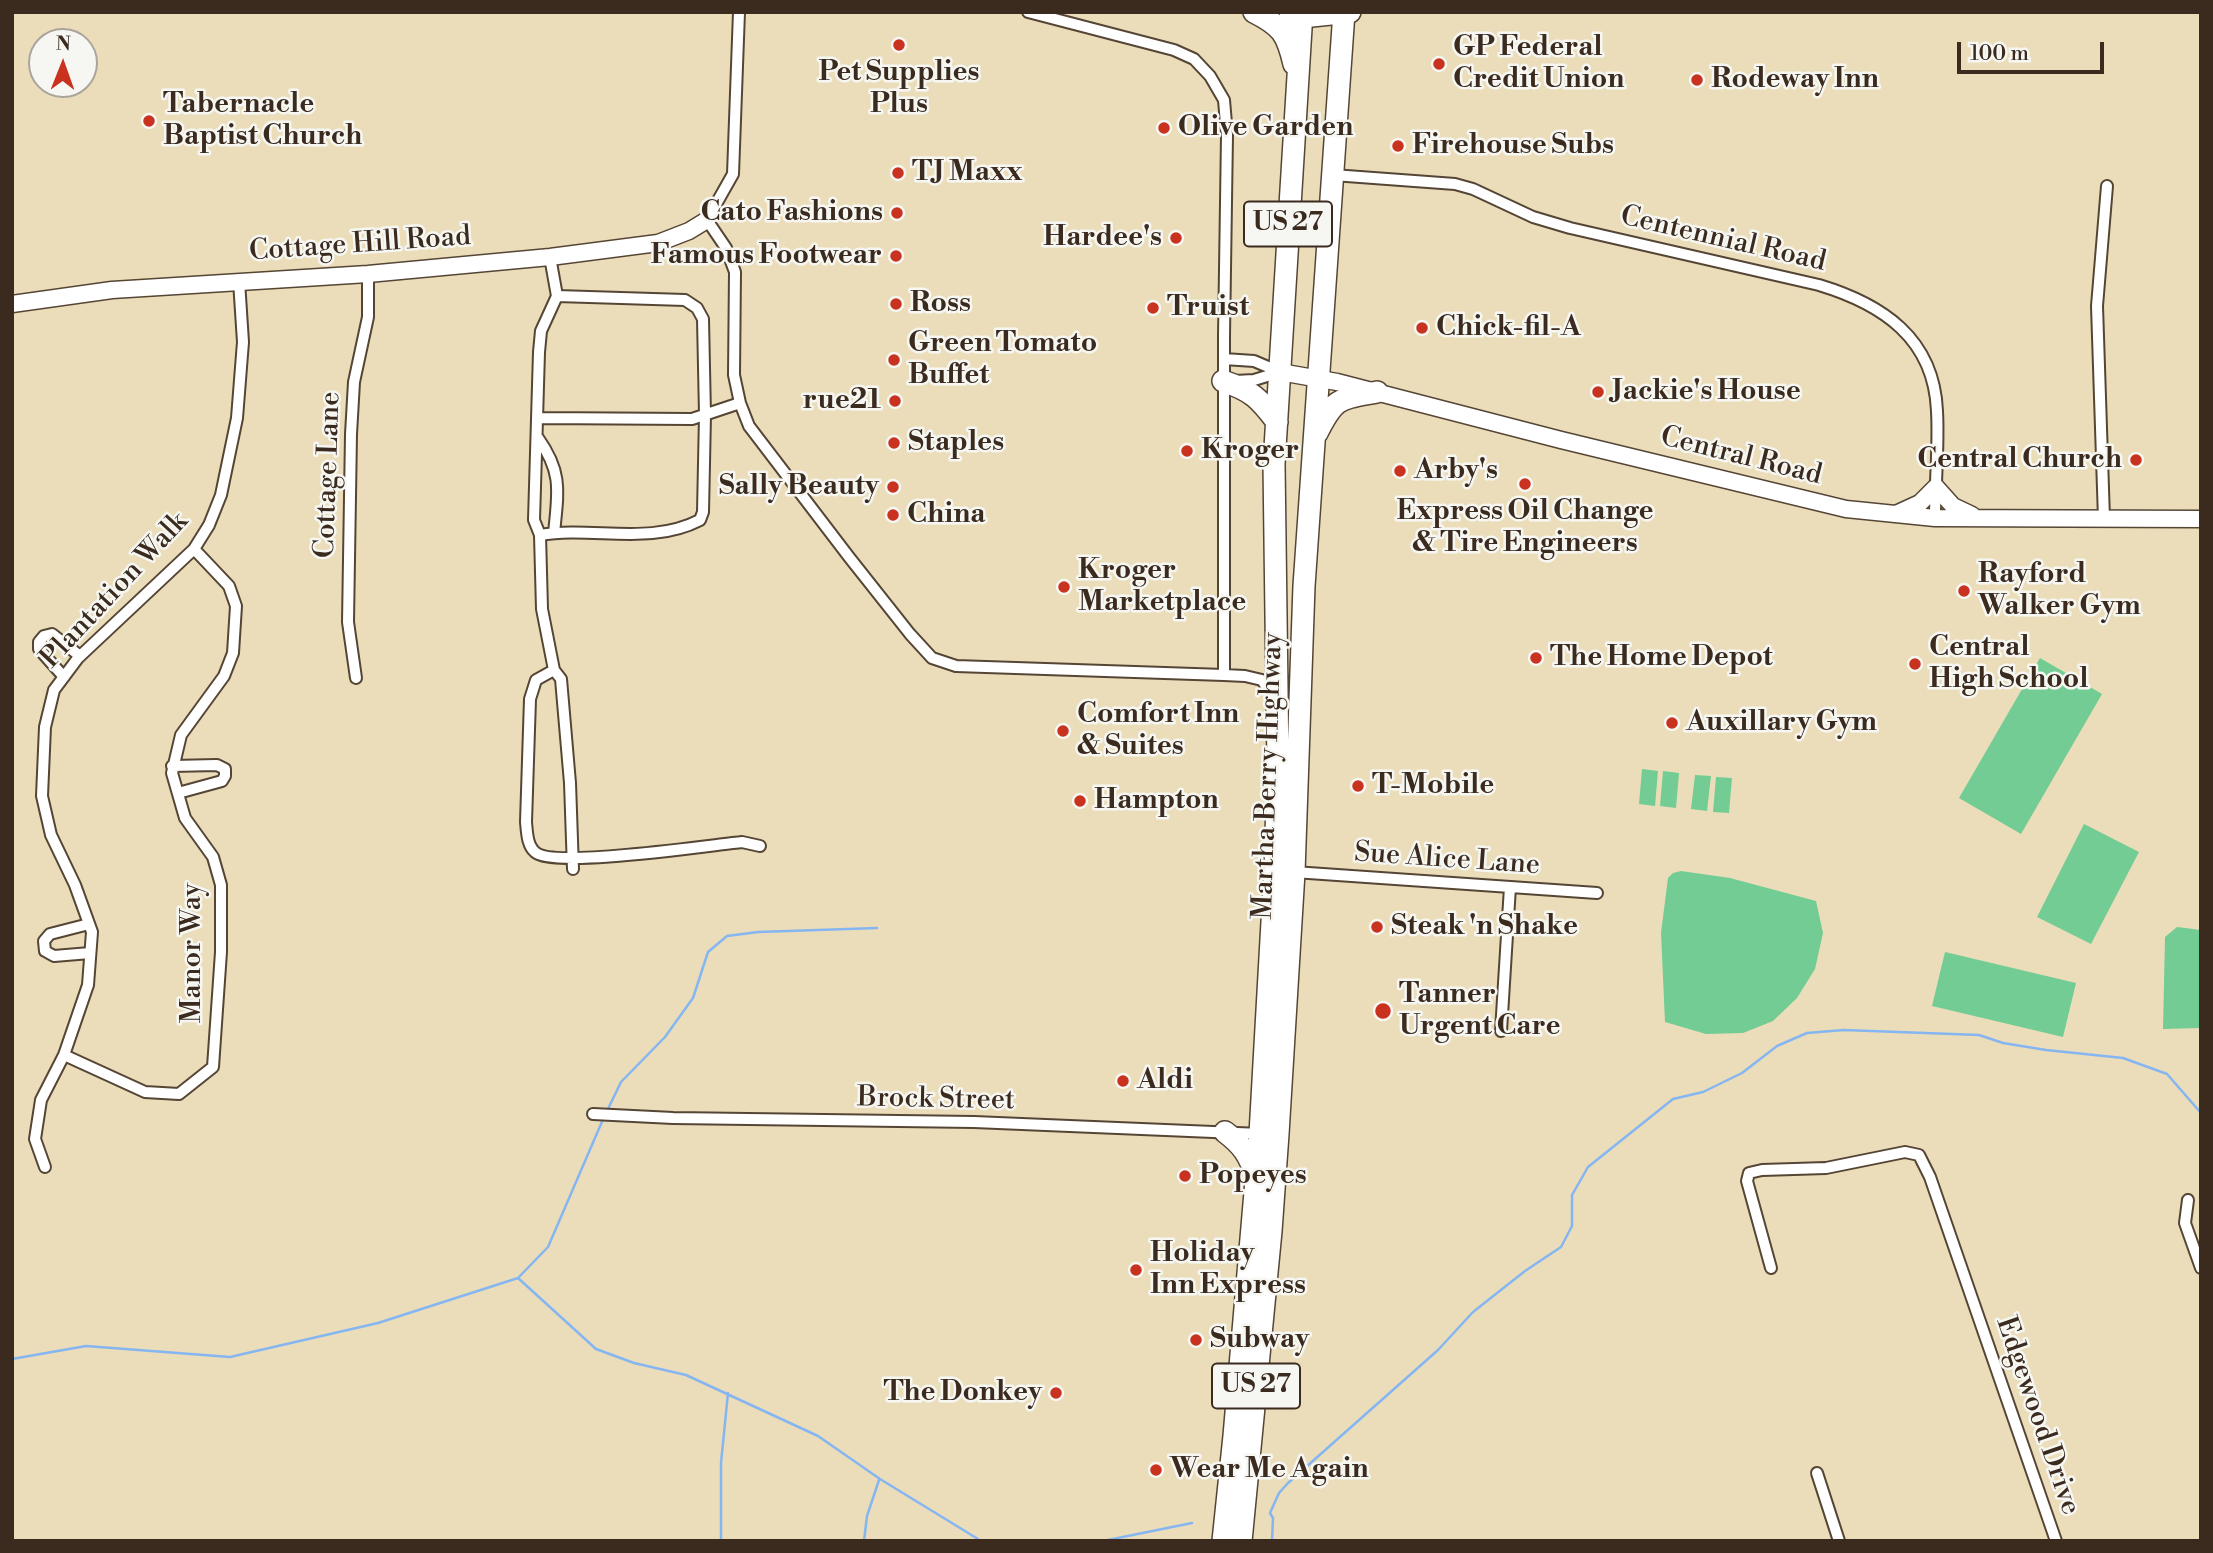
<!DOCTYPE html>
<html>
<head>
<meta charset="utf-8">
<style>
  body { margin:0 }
  #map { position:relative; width:2213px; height:1553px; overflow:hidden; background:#ebddba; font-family:"Libre Bodoni",serif }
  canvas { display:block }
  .frame { position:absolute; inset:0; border:14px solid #3b2a1e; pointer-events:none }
  .north { position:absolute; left:28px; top:28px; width:70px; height:70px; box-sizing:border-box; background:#f6f6f2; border:2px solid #aba49d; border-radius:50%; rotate:1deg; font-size:19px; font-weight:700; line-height:28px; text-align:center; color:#3b2a1e }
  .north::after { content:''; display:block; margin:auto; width:24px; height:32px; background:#c8321e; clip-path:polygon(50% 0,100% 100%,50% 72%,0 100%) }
  .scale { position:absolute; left:1957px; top:42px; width:147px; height:32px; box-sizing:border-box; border:4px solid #3b2a1e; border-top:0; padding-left:9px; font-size:21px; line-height:24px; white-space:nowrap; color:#3b2a1e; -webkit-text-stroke:5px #f6f6f2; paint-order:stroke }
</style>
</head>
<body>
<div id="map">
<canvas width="2213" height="1553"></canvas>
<div class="frame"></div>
<div class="north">N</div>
<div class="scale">100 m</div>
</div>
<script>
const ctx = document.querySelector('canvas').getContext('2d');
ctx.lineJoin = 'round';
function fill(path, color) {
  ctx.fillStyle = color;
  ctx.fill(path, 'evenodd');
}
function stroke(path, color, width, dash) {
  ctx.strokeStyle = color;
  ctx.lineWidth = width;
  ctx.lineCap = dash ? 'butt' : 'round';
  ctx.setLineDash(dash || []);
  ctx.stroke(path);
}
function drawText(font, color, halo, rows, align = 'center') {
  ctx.font = font + ' "Libre Bodoni",serif';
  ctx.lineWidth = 5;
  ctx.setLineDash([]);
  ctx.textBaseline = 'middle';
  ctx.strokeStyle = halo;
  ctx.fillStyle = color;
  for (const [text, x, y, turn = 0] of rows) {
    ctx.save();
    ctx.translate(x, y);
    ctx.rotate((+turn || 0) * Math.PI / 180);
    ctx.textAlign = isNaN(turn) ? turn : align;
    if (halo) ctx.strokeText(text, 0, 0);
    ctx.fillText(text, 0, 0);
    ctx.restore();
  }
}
const green = new Path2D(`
  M2040,658l62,36 -81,140 -62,-36z
  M1642,769l16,2 -3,35 -16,-2z
  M1663,771l16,2 -3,35 -16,-2z
  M1695,775l16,1 -4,35 -16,-2z
  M1716,777l16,1 -3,35 -16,-1z
  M2084,824l55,28 -48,92 -54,-27z
  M1681,871l49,7 86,23 7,32 -8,36 -18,29 -24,23 -30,12 -37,1 -41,-12 -4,-89 7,-55 5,-5z
  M2177,927l24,3v98l-38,1 2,-92z
  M1945,952l131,31 -13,54 -131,-31z`);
const stream = new Path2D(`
  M607,1111l14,-29 44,-45 28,-39 15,-46 19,-16 31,-4 119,-4
  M518,1278l78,71 38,14 52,12 132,61 62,43 98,60
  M12,1359l74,-13 144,11 148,-34 140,-45 30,-31 56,-130
  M721,1541v-78l7,-70
  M864,1541l3,-25 12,-36
  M1103,1541l89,-18
  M1272,1541l1,-23 -3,-5 9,-20 9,-10 150,-133 35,-38 52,-41 36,-24 11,-21v-31l16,-28 85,-68 30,-7 39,-19 35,-27 30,-13 37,-3 135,5 24,8 43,7 77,8 44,16 34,39`);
const street = new Path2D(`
  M739,12l-6,162 -26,46 19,28 9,24 -1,103 6,28 9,23 100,131 61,77 22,24 24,8 268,9v-339l3,-201 -3,-35 -14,-24 -16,-17 -20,-9 -146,-38
  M1333,175l122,9 18,5 60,28 37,11 249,57c63,19 115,53 118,126 2,36 -2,72 -2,107
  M550,257l7,39 -16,35 -2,21 -5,168 6,15 2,74 12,61 7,9 9,104 3,86
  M1224,359l30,2 26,11
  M1235,381l19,-1 26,-8
  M538,418l154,1 48,-16
  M538,438c25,35 20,54 16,95
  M2104,519l-7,-213 10,-120
  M540,535c53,-9 110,11 160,-15l3,-8 2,-97 -2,-96 -6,-11 -12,-8 -128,-4
  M554,670l-18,10 -6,19 -4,123c1,10 1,23 9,30 17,17 176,-7 207,-10l18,4
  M1224,675l21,1 17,4 10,15
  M64,677l-25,-28v-7l5,-6 8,-2 28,22
  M356,678l-8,-56 3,-188 3,-52 14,-65v-43
  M172,766l45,-1 8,4v7l-3,5 -44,12
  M1294,872l303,21
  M89,924l-39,10 -6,7 1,10 9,5 36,-3
  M1501,1031l9,-144
  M64,1055l81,37 34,2 34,-27 8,-115v-67l-8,-28 -28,-39 -13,-45 9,-38 43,-59 9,-23 3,-47 -7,-20 -35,-37
  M593,1114l80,4 301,4 287,12
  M45,1167l-10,-28 6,-39 23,-45 24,-70 4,-53 -17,-47 -24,-50 -9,-39 3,-69 9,-37 24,-32 116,-109 15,-24 12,-30 16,-77 6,-76 -4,-61
  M2188,1200l-3,23 16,45
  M1771,1268l-24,-87 2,-8 13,-3 64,-2 79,-16 14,3 11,22 126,364
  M1817,1473l22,68`);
const secondary = new Path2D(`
  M12,304l100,-14 256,-16 182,-17 108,-14 31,-12 18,-11
  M1280,372l57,10 224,58 285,69 89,9 266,1
  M1896,514l24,-11 16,-16 17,19 19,9`);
const highway = new Path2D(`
  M1254,12c28,14 33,22 40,52
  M1290,16l12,1 48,-5
  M1223,381c29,10 36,17 54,41
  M1317,433c18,-36 22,-34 60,-41
  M1225,1132c16,12 25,23 30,43
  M1223,1541l11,-105 26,-302 15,-265 3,-102 -4,-303 28,-452
  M1241,1541l30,-310 7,-97 16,-262 10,-286 40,-574`);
const markers = [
  [899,45,7,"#c8321e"],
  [1439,64,7,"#c8321e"],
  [1697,80,7,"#c8321e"],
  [149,121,7,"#c8321e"],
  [1164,128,7,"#c8321e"],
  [1398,146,7,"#c8321e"],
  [898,173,7,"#c8321e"],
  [897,213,7,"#c8321e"],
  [1176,238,7,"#c8321e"],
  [896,256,7,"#c8321e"],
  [896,304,7,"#c8321e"],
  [1153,308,7,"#c8321e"],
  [1422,328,7,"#c8321e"],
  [894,360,7,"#c8321e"],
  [1598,392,7,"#c8321e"],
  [895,401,7,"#c8321e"],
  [894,443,7,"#c8321e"],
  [1187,451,7,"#c8321e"],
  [2136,460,7,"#c8321e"],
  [1400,471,7,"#c8321e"],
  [1525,484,7,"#c8321e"],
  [893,487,7,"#c8321e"],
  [893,515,7,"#c8321e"],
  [1064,587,7,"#c8321e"],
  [1964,591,7,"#c8321e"],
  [1536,658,7,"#c8321e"],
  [1915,664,7,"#c8321e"],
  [1672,723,7,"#c8321e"],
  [1063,731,7,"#c8321e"],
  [1358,786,7,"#c8321e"],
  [1080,801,7,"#c8321e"],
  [1377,927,7,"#c8321e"],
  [1383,1011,9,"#c8321e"],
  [1123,1081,7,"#c8321e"],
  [1185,1176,7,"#c8321e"],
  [1136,1270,7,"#c8321e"],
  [1196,1340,7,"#c8321e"],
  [1056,1393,7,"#c8321e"],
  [1156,1470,7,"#c8321e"]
];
const shields = [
  [1288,224,88],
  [1256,1386,88]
];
const shieldNames = [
  ["US 27",1288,224],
  ["US 27",1256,1386]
];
const poiNames = [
  ["GP Federal",1453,48],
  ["Credit Union",1453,80],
  ["Pet Supplies",899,73,"center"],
  ["Plus",899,105,"center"],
  ["Rodeway Inn",1711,80],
  ["Tabernacle",163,105],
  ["Baptist Church",163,137],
  ["Olive Garden",1178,128],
  ["Firehouse Subs",1412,146],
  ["TJ Maxx",912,173],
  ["Cato Fashions",883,213,"right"],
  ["Hardee's",1162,238,"right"],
  ["Famous Footwear",882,256,"right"],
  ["Ross",910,304],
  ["Truist",1167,308],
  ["Chick-fil-A",1436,328],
  ["Green Tomato",908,344],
  ["Buffet",908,376],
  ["Jackie's House",1612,392],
  ["rue21",881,401,"right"],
  ["Staples",908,443],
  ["Kroger",1201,451],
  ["Central Church",2122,460,"right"],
  ["Arby's",1414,471],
  ["Sally Beauty",879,487,"right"],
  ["Express Oil Change",1525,512,"center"],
  ["& Tire Engineers",1525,544,"center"],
  ["China",907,515],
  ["Kroger",1078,571],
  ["Marketplace",1078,603],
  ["Rayford",1978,575],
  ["Walker Gym",1978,607],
  ["Central",1929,648],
  ["High School",1929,680],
  ["The Home Depot",1550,658],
  ["Comfort Inn",1077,715],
  ["& Suites",1077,747],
  ["Auxillary Gym",1686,723],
  ["T-Mobile",1372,786],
  ["Hampton",1094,801],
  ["Steak 'n Shake",1391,927],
  ["Tanner",1399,995],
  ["Urgent Care",1399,1027],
  ["Aldi",1137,1081],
  ["Popeyes",1199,1176],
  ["Holiday",1150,1254],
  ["Inn Express",1150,1286],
  ["Subway",1210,1340],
  ["The Donkey",1042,1393,"right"],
  ["Wear Me Again",1170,1470]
];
const streetNames = [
  ["Centennial Road",1723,240,13],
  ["Cottage Hill Road",360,245,-4],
  ["Central Road",1741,457,14],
  ["Cottage Lane",329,475,-88],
  ["Plantation Walk",115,591,-47],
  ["Martha Berry Highway",1269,776,-88],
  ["Sue Alice Lane",1447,860,4],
  ["Manor Way",193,953,-90],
  ["Brock Street",936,1100,1],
  ["Edgewood Drive",2037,1416,71]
];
fill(green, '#72cc93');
stroke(stream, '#85b6f1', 2.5);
stroke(street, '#554535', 14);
stroke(secondary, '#554535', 19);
stroke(highway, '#554535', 24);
stroke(street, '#fff', 10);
stroke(secondary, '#fff', 16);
stroke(highway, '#fff', 21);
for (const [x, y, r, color] of markers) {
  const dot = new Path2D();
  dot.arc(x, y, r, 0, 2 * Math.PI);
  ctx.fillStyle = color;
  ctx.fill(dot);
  stroke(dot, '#f6f6f2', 2.5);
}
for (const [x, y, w] of shields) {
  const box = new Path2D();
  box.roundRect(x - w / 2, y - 22.5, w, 45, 5);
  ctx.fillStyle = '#f6f6f2';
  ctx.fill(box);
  stroke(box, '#3b2a1e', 2);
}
drawText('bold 26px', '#3b2a1e', null, shieldNames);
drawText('bold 28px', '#3b2a1e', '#f6f6f2', poiNames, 'left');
drawText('28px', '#3b2a1e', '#f6f6f2', streetNames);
</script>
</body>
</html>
